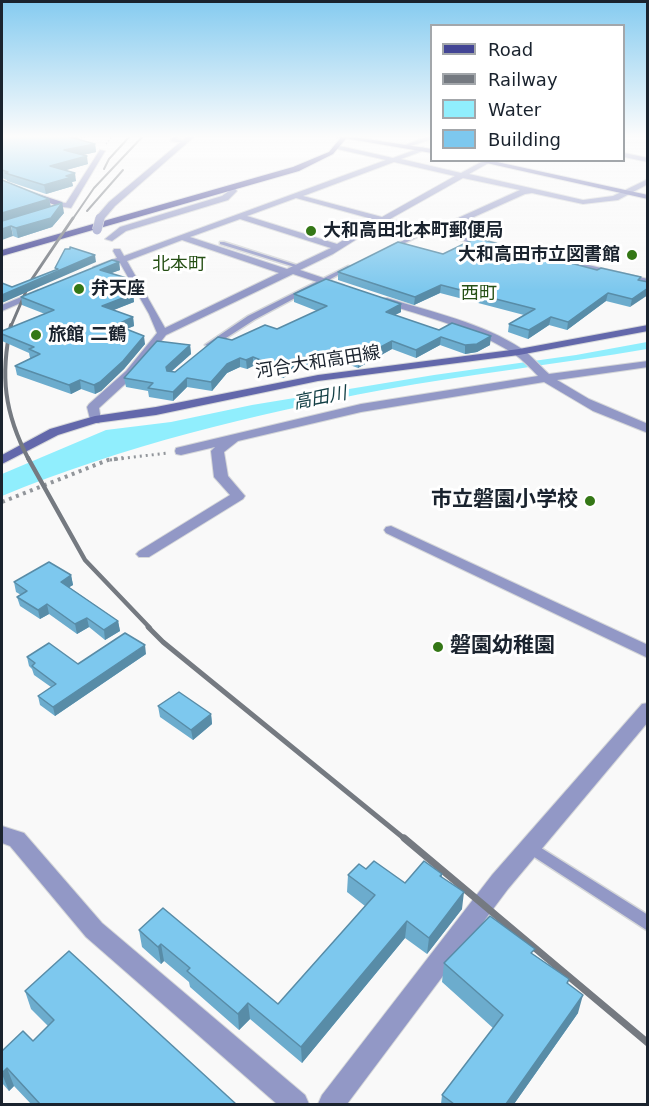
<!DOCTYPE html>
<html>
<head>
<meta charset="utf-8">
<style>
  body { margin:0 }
  #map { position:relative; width:649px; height:1106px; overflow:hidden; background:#f9f9f9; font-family:"DejaVu Sans",sans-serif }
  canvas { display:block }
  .frame { position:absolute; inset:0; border:3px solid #1a232e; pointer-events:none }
  .legend { position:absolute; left:430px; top:24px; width:195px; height:138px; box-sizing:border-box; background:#fff; border:2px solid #a3a7ab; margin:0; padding:8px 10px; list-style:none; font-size:18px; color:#1a232e }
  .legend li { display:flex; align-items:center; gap:12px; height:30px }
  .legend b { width:30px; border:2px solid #a3a7ab }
</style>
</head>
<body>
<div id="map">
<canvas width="649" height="1106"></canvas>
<div class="frame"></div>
<ul class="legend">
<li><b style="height:8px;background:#434595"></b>Road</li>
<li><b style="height:8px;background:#757a81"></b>Railway</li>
<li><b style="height:16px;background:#90eefd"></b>Water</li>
<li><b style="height:16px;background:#7dc8ee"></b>Building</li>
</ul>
</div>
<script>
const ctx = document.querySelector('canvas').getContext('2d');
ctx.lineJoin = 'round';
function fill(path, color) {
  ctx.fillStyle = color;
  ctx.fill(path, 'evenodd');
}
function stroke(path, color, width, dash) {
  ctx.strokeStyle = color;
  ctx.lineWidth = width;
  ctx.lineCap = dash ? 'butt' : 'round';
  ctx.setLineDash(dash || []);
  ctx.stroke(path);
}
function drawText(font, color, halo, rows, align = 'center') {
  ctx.font = font + ' "DejaVu Sans","Noto Sans JP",sans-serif';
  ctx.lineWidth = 6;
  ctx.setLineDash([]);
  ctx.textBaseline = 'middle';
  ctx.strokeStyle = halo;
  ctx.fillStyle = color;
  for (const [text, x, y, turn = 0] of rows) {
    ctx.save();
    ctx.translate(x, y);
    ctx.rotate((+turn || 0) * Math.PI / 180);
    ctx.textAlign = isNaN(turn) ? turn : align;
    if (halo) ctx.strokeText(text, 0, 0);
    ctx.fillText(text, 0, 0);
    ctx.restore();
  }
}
const water = new Path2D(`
  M647,342v7c-88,15 -177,25 -265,41 -128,24 -259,56 -380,106v-22l104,-44 65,-8 81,-17 182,-30 142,-20z`);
const pathFar2 = new Path2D(`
  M106,144l7,-9`);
const pathFar1 = new Path2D(`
  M110,460l57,-7`);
const path = new Path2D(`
  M2,502l106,-42 15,-2`);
const lane = new Path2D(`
  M53,135l17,2 21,-2 -21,4z
  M174,135h4l-2,4 11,3 -2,1 -14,-2z
  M424,230l5,1 -36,18 -5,-1z
  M220,242h4l79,25 -5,1 -78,-24z
  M348,266l5,1 -99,53 -42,27 -7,-2 43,-29z
  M530,841l118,74v16l-123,-80 -2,-4 2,-4z`);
const street = new Path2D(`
  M189,135h7l-81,71 -12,14h-6v-4l12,-14z
  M320,135h27v1l-3,2z
  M432,135v4l-24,8 -3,-2z
  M335,145l58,13 30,-11 2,3 -24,9 60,14 24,-13h9l-25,14 114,26 30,-4 35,-17v5l-30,16 -35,4 -51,-11 -7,1 -80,36 51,13 1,2 -4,3 -109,-26 -51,32 -33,16 44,15v4h-6l-45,-15 -127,61 -31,40 -36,33 2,12 -2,3h-8l-4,-16 2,-3 37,-33 31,-38 -8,-19 -29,-51 -24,9 -3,-1v-4l24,-9 -4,-7 1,-2h6l4,7 262,-96 -53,-12zM394,162l61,14 -73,41 -79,-21zM463,178l57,12 -84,38h-10l-36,-9zM296,198l80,22 -39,24 -90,-28zM240,219l91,29 -44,21 -97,-32zM182,240l97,33 -114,55 -38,-67z
  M100,150l5,1 -34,57 -15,-2v-4l10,1z
  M624,153l24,5v4l-24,-5z
  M227,186h6l4,5 -9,9 -102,31 -14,10 -7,-2 15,-12 102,-31 7,-5z
  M563,259l85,20v6l-88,-21v-4z
  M38,290l8,2 -44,19v-6z
  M381,298h6c45,14 96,25 135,51 10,7 18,17 27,25l99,-13v6l-91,13 32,19 59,25v9l-55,-22 -49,-29 -183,30 -123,29 -14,11 4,24 17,20 -2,3 -94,58h-10l-3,-3 3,-3 91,-56 -16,-18 -3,-26 4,-4 -34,8 -5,-1 -1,-3 1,-3 185,-44 177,-28c-8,-8 -15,-16 -24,-22 -39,-26 -90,-37 -133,-52z
  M391,526l257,119v13l-262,-125 -2,-3 2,-3z
  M648,703v19l-140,167 -161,215h-29l4,-9 170,-220 150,-171z
  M2,826l22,7 78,90 203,172 4,9h-32l-191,-167 -76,-91 -8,-3z`);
const secondary = new Path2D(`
  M341,135l91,14v4l-88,-15z
  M473,160h15l160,35v4z
  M2,182l60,20 1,8 -21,6v-4l13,-3v-4l-53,-19z
  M648,325v6l-129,24 -201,26 -162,34 -60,8 -38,12 -56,29v-9l48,-26 45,-13 61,-9 162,-32 201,-26z`);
const primary = new Path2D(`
  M343,135h6l-16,19 -34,17 -297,85v-6l291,-83 36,-15z`);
const railFar5 = new Path2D(`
  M104,169l5,-10 22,-24
  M87,211l36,-41
  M72,220l22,-32 50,-53`);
const railFar4 = new Path2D(`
  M11,326l19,-44 43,-64`);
const railFar3 = new Path2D(`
  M11,325c-11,50 -7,88 18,135`);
const railFar2 = new Path2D(`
  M28,458l57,102 65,68`);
const railFar1 = new Path2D(`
  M148,627l15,15 243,198`);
const rail = new Path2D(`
  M404,838l244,205`);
const streetBridge = new Path2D(`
  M97,230l3,-12`);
const wall = new Path2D(`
  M2,135l93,9 1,8 -13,3 5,9 -22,6 10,11 -4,1 1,4 -27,8 -39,-13v-1l-5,-2z
  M2,180l47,19 2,8 13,6 -12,14 -34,11 -5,-2z
  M454,222l39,5 -1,7 -7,3 -31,-8z
  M443,254l154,16 44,7 -11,30 -24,-6 -39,29 -18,-5 -21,14 -20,-7 1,-8 15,-9 -84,-22 -26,12 -76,-25v-8z
  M119,262l1,8 -9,3 20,14 -5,4 7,3 1,8 -21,8 20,7 1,9 -8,3 19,15 -21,25 -23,22 -6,3 -14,-5 -10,5 -54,-19 -2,-9 16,-8h-1l-1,-5 -27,-12v-10l43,-17 -23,-9 -1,-8z
  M294,294l107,18 -6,3 44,15 51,15 -13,7 -12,2 -25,-9 -24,13 -24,-9 -34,19 -19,-7 -21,10 -13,-5 -22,12 -30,-12 -6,3 -7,-2 -13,6 -15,18 -25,-4 -14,14 -24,-4 -1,-6 -22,-4 -2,-9 66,-33 1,9 -20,18h4l57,-32 45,-11 40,-18 -23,-9z
  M71,575l2,10 -4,2 49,34 2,10 -15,9 -16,-13 -12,7 -28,-20 -9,5 -20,-13 -3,-9 4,-2 -5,-3 -2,-10z
  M146,654l-91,62 -15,-11 -2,-9 13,-9 -17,-12 -2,-6 -3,-3 -2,-9 51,7z
  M158,706l53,8 1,10 -19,16 -33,-23z
  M366,869l39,14 37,-9v4l20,31 -35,45 -22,-16 -103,125 -52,-44 -11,11 -49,-43 -1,-5 -25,-21 -3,3 -19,-17 -3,-17 139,74 87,-98 -18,-14 1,-17z
  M533,954l36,25 -1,5 10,29 -64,91h-73l1,-9 51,-67 -51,-46 2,-19z
  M25,991l211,113h-205l-17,-18 -5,5 -7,-8v-32l31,-10 15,-15 -17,-17z`);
const shadedWall = new Path2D(`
  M95,144l1,8 -30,7 -2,-9z
  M87,156l1,8 -36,10 -2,-8z
  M75,173l1,8 -4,1 1,4 -27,8 -2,-9 22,-9z
  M49,199l2,9 -49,15v-10z
  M62,203l2,10 -12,14 -34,11 -2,-10z
  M11,226l2,10 -11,4v-11z
  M493,227l-1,7 -7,3 1,-7z
  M95,255l1,7 -94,41v-8z
  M119,262l1,8 -19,7 -1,-7z
  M130,279l1,8 -12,9 -1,-8z
  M441,285l-1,8 -26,12 1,-8z
  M648,288v7l-18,12 2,-8z
  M608,293l-2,8 -39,29 1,-8z
  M133,294l1,8 -30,12 -2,-8z
  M401,304v8l-16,8 1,-8z
  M133,317l1,9 -17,7 -1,-8z
  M551,317l-2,8 -21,14 1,-9z
  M144,336l1,8 -21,25 -23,22 -6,3 -1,-9z
  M491,336l-1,9 -13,7 -12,2v-9z
  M441,337l-1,8 -24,13v-8z
  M392,341v8l-34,19v-9z
  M190,345l1,9 -24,21 -1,-8z
  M339,352v9l-21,10v-9z
  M253,357v9l-6,3 -1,-9z
  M305,357v9l-22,12v-9z
  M240,358v9l-13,6 -15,18 -1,-9 16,-18z
  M187,378v9l-14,14v-9z
  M80,380l1,9 -10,5 -2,-9z
  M71,575l2,10 -10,6 -2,-9z
  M47,604l2,10 -9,5 -2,-9z
  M87,618l2,9 -12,7 -2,-10z
  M118,621l2,10 -15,9 -1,-10z
  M145,645l1,9 -91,62 -2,-9z
  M211,714l1,10 -19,16 -2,-10z
  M464,892l-2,17 -35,45 2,-16z
  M407,921l-2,17 -103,125 -1,-16z
  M161,944l3,17 -3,3 -3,-17z
  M583,995l-5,18 -64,91h-8z
  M248,1003l2,16 -11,11 -1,-16z
  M7,1068l7,18 -5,5 -7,-17z`);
const building = new Path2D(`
  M2,135h61l32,9 -31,6 23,6 -37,10 25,7 -9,3 6,1 -28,8 -39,-12 3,-1 -6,-2z
  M2,180l47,19 -47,14z
  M62,203l-11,15 -35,10 -5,-2 -9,3v-8z
  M461,219l32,8 -7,3 -32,-8z
  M476,238l121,32 4,-2 40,9 -3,3 10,2v6l-16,11 -24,-6 -40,29 -17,-5 -22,13 -20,-6 26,-15 -94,-24 -26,12 -77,-25 60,-30 45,12z
  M70,247l25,8 -93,40v-12l10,4 46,-18 -3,-1 10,-19h5z
  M112,260l7,2 -19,8 30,9 -12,9 15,6 -31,12 31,11 -17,8 28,11 -21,25 -23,21 -6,3 -14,-5 -11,5 -54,-19 25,-12 -11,-5 5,-2 -32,-13v-3l52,-21 -33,-13z
  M326,279l75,25 -15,8 53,18 13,-7 39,13 -14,8 -12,1 -24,-8 -25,13 -24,-9 -34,18 -19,-7 -21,10 -13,-5 -22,12 -30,-12 -7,3 -6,-2 -13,6 -16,18 -24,-4 -14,14 -25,-4 5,-5 -29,-5 33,-37 33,4 -24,22 1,4 8,1 43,-35 14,3 33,-15 12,4 50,-23 -33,-12z
  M49,562l22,13 -10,7 57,39 -14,9 -17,-12 -12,6 -28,-20 -9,6 -21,-13 10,-6 -13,-9z
  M125,633l20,12 -92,62 -15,-11 18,-12 -24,-18 3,-3 -8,-6 22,-14 29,21z
  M179,692l32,22 -20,16 -33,-24z
  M374,861l31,22 19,-22 18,13 -2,2 24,16 -35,46 -22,-17 -106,126 -53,-44 -10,11 -51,-43 3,-3 -29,-24 -3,3 -19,-17 24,-22 115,96 97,-109 -27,-20 11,-11 7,5z
  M490,916l45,33 -4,4 38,26 -2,4 16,12 -77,109h-52l-12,-9 61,-80 -59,-52z
  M69,951l167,153h-196l-33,-36 -5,5v-22l21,-20 10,10 21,-21 -29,-29z`);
const markers = [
  [311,231,6,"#347716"],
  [632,255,6,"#347716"],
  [79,289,6,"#347716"],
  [36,335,6,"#347716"],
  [590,501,6,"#347716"],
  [438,647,6,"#347716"]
];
const farPoinames = [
  ["大和高田北本町郵便局",323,231],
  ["大和高田市立図書館",620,255,"right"],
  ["弁天座",91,289],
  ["旅館 二鶴",48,335]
];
const farNeighbourhoodnames = [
  ["北本町",179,265],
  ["西町",479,294]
];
const farStreetnames = [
  ["河合大和高田線",318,363,-9]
];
const farWaternames = [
  ["高田川",320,399,-11]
];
const poiNames = [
  ["市立磐園小学校",578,501],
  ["磐園幼稚園",450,647,"left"]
];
fill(water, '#90eefd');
stroke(lane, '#d5d7d9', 3);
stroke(street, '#d5d7d9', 2);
stroke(secondary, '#d5d7d9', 2);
stroke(primary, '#d5d7d9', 2);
stroke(pathFar2, '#92969b', 1.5, [1.5, 2]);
stroke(pathFar1, '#92969b', 3, [2, 4]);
stroke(path, '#92969b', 4, [3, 4.5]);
fill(lane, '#9298c6');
fill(street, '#9298c6');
fill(secondary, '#6368ab');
fill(primary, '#434595');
stroke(railFar5, '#757a81', 2);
stroke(railFar4, '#757a81', 3);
stroke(railFar3, '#757a81', 4);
stroke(railFar2, '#757a81', 4.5);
stroke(railFar1, '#757a81', 5);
stroke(rail, '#757a81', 7);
stroke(streetBridge, '#d5d7d9', 10, []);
stroke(streetBridge, '#9298c6', 9);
fill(wall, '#6caccd');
fill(shadedWall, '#588ca7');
fill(building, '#7dc8ee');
stroke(building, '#588ca7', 1.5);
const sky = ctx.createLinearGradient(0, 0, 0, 290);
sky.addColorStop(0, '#85cbf0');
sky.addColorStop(0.47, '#fcfcfc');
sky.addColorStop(1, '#fcfcfc00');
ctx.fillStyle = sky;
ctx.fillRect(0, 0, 649, 290);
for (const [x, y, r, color] of markers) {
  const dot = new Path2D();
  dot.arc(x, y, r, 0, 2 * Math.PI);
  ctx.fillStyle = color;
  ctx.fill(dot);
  stroke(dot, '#fff', 2);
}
drawText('bold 18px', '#1a232e', '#fff', farPoinames, 'left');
drawText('18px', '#265015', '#fff', farNeighbourhoodnames);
drawText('18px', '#1a232e', '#fff', farStreetnames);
drawText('italic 18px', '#123f45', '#fff', farWaternames);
drawText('bold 21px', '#1a232e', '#fff', poiNames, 'right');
</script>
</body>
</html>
